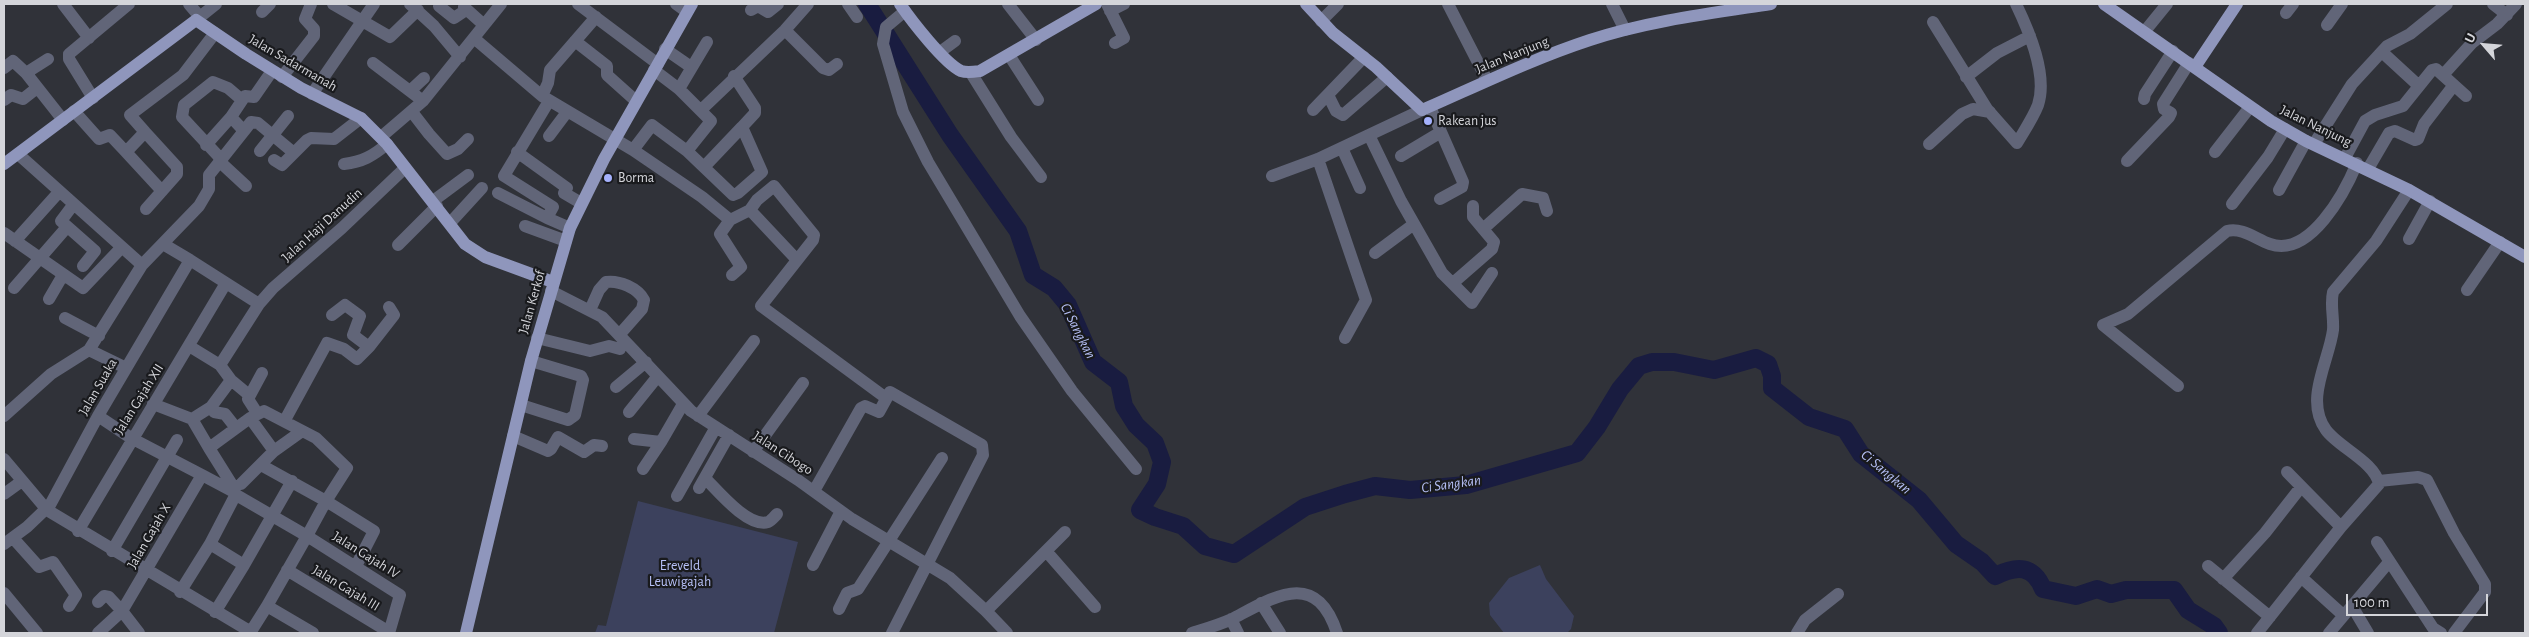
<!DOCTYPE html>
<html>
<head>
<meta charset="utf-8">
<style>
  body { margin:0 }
  #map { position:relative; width:2529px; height:637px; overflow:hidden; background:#303239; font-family:"Alegreya Sans",sans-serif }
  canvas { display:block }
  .frame { position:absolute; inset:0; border:5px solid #d4d5da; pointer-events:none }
  .north { position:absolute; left:2459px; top:20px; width:50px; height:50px; -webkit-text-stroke:4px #191a1d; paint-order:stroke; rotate:297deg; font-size:14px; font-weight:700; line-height:20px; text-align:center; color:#d4d5da }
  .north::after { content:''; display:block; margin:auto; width:18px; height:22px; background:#d4d5da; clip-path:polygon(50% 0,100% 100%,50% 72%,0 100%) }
  .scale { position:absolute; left:2346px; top:594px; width:142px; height:22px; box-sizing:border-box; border:2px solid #d4d5da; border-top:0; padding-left:6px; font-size:15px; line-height:18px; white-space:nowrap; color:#d4d5da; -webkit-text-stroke:4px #191a1d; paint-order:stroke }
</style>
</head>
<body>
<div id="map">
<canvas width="2529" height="637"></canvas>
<div class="frame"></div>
<div class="north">U</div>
<div class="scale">100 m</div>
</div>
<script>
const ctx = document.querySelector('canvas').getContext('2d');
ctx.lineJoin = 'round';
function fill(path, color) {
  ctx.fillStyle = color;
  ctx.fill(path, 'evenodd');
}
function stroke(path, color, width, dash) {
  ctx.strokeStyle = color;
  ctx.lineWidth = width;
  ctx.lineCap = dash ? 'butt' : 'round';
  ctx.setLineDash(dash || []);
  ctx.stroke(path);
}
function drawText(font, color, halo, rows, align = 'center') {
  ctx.font = font + ' "Alegreya Sans",sans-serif';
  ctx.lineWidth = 4.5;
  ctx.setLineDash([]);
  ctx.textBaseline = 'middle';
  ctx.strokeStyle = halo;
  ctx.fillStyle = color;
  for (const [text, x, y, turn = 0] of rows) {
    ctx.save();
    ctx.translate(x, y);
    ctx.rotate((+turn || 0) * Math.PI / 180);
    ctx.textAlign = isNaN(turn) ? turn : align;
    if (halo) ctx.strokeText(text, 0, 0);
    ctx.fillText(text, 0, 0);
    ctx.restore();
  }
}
const green = new Path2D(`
  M638,501l160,41 -24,91h-179l3,-8 8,1z
  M1540,565l6,14 28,37 -3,13 -4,4h-63l-14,-18 -1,-12 20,-25z`);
const river = new Path2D(`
  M867,4l83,131 68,96 15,44 21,13 14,17 25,57 26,20 5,24 12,19 19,18 7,19 -5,22 -17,26 15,7 28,9 22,20 29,8 71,-47 40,-13 30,-8 35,4 56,-5 111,-32 20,-26 23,-38 19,-23 13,-4h22l40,8 42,-12 12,6 4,12v12l37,29 36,12 16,25 58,46 37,44 26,18 13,14c21,-10 38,-12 48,13l33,7 21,-7 14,5 15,-4h48l14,20 26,16 5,7`);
const minor = new Path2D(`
  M63,4l26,34
  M189,4l11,13
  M333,4l57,33 28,-27
  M410,4l24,22 26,31
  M465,4l-1,3 20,18
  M578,4l80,60
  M676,4l11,8
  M848,4l9,13
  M1008,4l28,36
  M1107,4l17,34 -9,5
  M1448,4l39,76
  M1612,4l13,26
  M2493,4l14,11
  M439,6l15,12 12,-8
  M751,10l7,-4 10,6 10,-8
  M905,11l-19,16 -3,17 20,68 25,50 92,154 52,75 64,78
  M1110,11l14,-7
  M262,12l8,-8
  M2286,13l7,-9
  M196,20l20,-16
  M1321,21l17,-17
  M1933,22l54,87 30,34c7,-12 16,-25 21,-38 10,-30 -9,-74 -22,-101
  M2327,25l15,-21
  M785,30l38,38 6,2 8,-6
  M2145,31l22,-27
  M475,39l67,57 91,54 69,47 28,23 20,-10 47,50
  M575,41l32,25v9l29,26
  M665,49l26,18
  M940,52l15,-11
  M2382,52l37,34
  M1009,55l29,45
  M373,63l50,38
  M4,68l9,-7 13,12 22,-14
  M26,73l37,47
  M971,73l40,64 30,40
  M2443,75l29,-32 25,-19 19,-20
  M282,77l32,-41v-7l-9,-10 6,-15
  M1966,77l31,-24 33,-17
  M679,89l28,-47
  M410,91l14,-13
  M312,94l62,-90
  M1328,95l8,16 7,4 44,-38
  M542,96l6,-13 2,-13 46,-53
  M93,98l-24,-39v-5l60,-50
  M2144,99l1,-5 28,-43
  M4,100l7,-5 12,4 14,-11
  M1430,107l33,75 -1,5 -22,12
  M701,110l84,-80 23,-26
  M1313,110l51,-53
  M74,111l25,28 11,-4 16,17 19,-20 32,35v7l-31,35
  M412,112l17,22 18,20 11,-5 10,-10
  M244,131l7,-9 7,1 36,30
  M145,132l-15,-17 53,-40 32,-42
  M1369,135l32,66 41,72 30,30 20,-30
  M549,136l18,-24
  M381,137l42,-36 78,-97
  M1929,144l33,-30 11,-5 17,3
  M2314,144l38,-60 35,-38 23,-12 37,-30
  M206,145l25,-28 14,-21 9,1 18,-26
  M1342,148l18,40
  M633,150l19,-25 35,26 24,-30 -32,-32 -25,-19
  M260,151l28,-35
  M687,151l46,44 5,-2 24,-21 -20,-45 13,-14v-5l-21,-32
  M126,152l36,39
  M517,152l50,36 -3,5 17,10
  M2215,152l35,-45
  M18,154l124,111
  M1401,156l40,-24
  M2345,158l20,-37 10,-6 28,-9 29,-36 4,-1 30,27
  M221,159l-39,-42 2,-12 29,-23 15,6 14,12
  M1318,159l48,141 -21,38
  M274,160l8,5 25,-25 4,-2 23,1 27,-21
  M219,161l27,25
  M2127,161l42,-44 2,-4 -7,-4 -1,-5 26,-41
  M344,164c18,-2 29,-8 43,-20
  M704,167l38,-40
  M2368,169l21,-36 6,-2 20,9 3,-1 6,-15 30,-39
  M1272,176l46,-17 104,-49
  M2279,190l27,-49
  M498,193l49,25 6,-11 -49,-31 45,-75
  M433,201l35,-26
  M2232,204l36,-47 17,-28
  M73,205l-12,16 34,30 -12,15
  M750,210l7,-10 17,-14 40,49 -1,5 -52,66 125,92
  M547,218l23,10
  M730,220l-10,14 21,33 -9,8
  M450,223l32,-35
  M525,226l41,15
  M1483,229l39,-35 21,4 4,13
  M4,233l79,55 39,-41
  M2409,239l21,-38
  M15,241l44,-49
  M398,245l39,-39
  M1375,253l39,-29
  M190,260l69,44
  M1453,283l39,-34 2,-7 -21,-25v-11
  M14,288l53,-61
  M2467,290l33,-48
  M551,291l51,26 89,94 107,69 54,39 98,59 36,33 21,22
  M49,299l14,-24
  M590,310l9,-20 7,-8c13,-2 32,6 38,18l-2,9 -22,25
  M65,318l34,18
  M537,338l53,13 19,-5 11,3
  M189,346l31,19
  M369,347l25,-32 -5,-8
  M89,350l37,18
  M2178,386l-75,-61 25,-11 99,-83c15,-4 29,8 43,13 40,14 75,-52 87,-81
  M616,387l30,-25
  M249,395l-18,-15 -11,-15 39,-61 14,-16 69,-60 63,-60
  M153,404l39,15 17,29
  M521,405l47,15 7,-5 8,-35 -2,-4 -50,-15
  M211,407l3,5 11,2 11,14
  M629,412l29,-36
  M257,413l-9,-14 14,-26
  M4,416l47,-42 38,-24 53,-85 57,-59 10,-17v-14l35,-44 -13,-14
  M98,416l33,22 71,37
  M698,416l56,-75
  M250,418l24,33
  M192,419l19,-12 20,-27
  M285,420l42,-77 17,6 13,10 12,-12 -16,-12 7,-19 -15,-11 -13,10
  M513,436l35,15 3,-2 7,-12 26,15 10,-7 8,1
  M634,439l27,3 22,-38
  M753,452l50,-69
  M4,459l43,51 204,122
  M261,465l65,36 -19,35 93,59 -11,38
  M643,469l18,-27
  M2287,472l54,55
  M705,478c12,12 43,50 63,44 3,-1 6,-5 9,-8
  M2379,481l39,-4 9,3 27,53 31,51v8l-31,41
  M241,484l33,-33 28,-20
  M234,488l-25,-40 41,-30 14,-7 52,27 31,30 -21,33 48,30 -18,35
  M699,488l30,-53
  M814,491l47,-83 4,-2 14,6 11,-20 92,53 1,10 -91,178
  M4,494l18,-13
  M238,496l69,40 -40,70 46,27
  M677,496l39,-69
  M78,531l148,-248
  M13,538l26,29 14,-5 23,33 -7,11
  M2377,542l56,86 8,5
  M4,544l23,-17 23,-22 48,-89 92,-156 -27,-16
  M210,544l34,21
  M112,551l65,-111
  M1046,551l49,56
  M813,565l28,-54
  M2208,566l62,51
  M287,570l102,62
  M2301,577l42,38
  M2223,579l42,-46 36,-46
  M180,592l30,-48 26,-50
  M4,593l33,40
  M98,602l6,-6 5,1 13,14 17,22
  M1261,603l19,30
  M2352,606l16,27
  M839,609l8,-16 11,-4 84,-131
  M986,611l79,-79
  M215,612l29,-47 48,-84
  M1231,619l7,14
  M98,633l24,-22 80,-136 32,17
  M250,633l17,-27
  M1192,633c13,-4 27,-8 40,-14 42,-22 84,-51 105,14
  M1797,633l8,-13 33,-26
  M2257,633l84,-106 38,-43c-4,-22 -41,-37 -53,-54 -22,-30 3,-69 7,-100 1,-13 -3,-25 0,-38l43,-51 33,-51
  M2329,633l60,-71`);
const major = new Path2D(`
  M900,4c11,16 44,59 61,67 6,2 12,1 19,0l116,-67
  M1306,4l27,29 43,34 46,43c55,-24 110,-51 168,-70 57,-19 122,-27 181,-36
  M2104,4l167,117 35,20 103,49 116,67
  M2195,67l42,-63
  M4,164l192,-144 50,34 55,34 60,30 26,26 78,100 20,13 68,25
  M466,633l65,-272 39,-133 34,-69 88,-155`);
const markers = [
  [1428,121,5,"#a5b1fc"],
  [608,178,5,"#a5b1fc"]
];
const streetNames = [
  ["Jalan Nanjung",1512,55,-22],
  ["Jalan Sadarmanah",293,63,30],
  ["Jalan Nanjung",2316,126,26],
  ["Jalan Haji Danudin",322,225,-42],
  ["Jalan Kerkof",532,302,-74],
  ["Jalan Suaka",98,387,-60],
  ["Jalan Gajah XII",139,399,-58],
  ["Jalan Cibogo",783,453,33],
  ["Jalan Gajah X",149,536,-60],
  ["Jalan Gajah IV",366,555,32],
  ["Jalan Gajah III",346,588,31]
];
const poiNames = [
  ["Rakean jus",1438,121],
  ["Borma",618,178]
];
const parkNames = [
  ["Ereveld",680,566],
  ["Leuwigajah",680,582]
];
const waterNames = [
  ["Ci Sangkan",1078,331,63],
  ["Ci Sangkan",1886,472,40],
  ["Ci Sangkan",1451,484,-8]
];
fill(green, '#3c415d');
stroke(river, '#191c40', 18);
stroke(minor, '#616578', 12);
stroke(major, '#8f96bc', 12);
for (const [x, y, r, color] of markers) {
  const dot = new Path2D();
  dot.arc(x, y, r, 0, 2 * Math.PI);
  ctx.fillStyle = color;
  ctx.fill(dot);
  stroke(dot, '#191a1d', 2);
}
drawText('14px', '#d4d5da', '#191a1d', streetNames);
drawText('14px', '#d4d5da', '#191a1d', poiNames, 'left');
drawText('14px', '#b7c1f8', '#191a1d', parkNames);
drawText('italic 15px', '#b5bff5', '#191a1d', waterNames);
</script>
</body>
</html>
